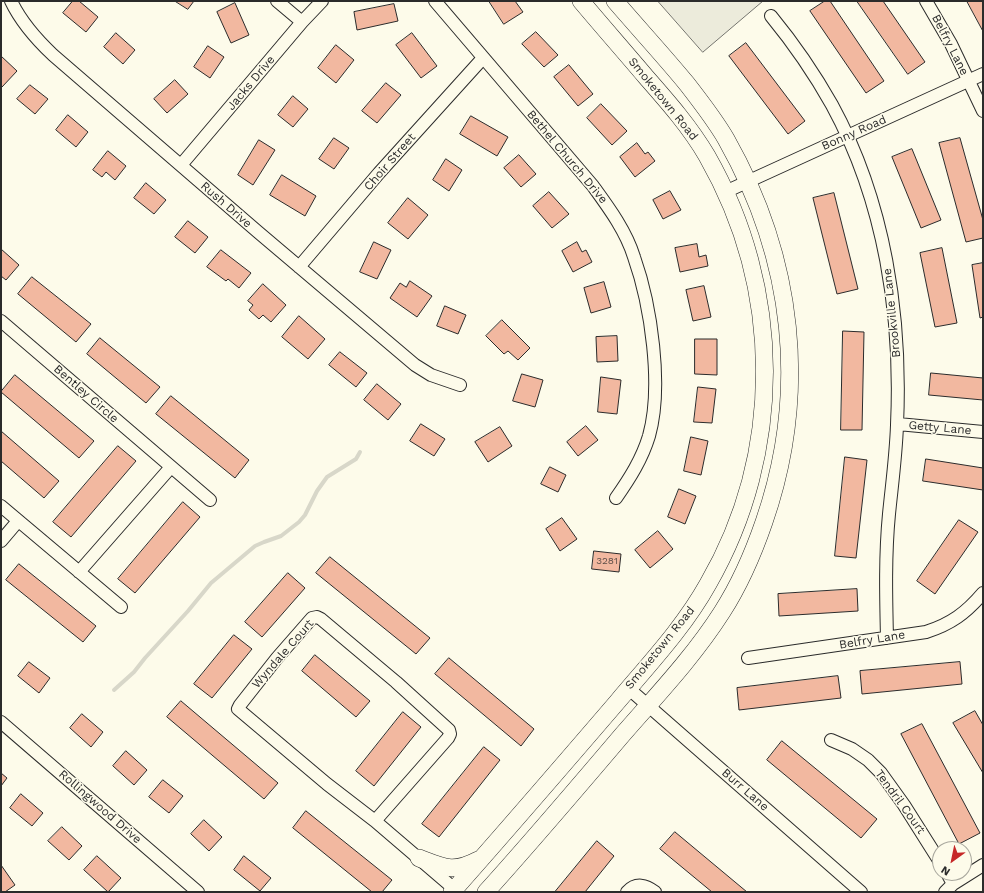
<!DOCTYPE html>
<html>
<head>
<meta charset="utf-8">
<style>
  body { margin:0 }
  #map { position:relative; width:984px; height:893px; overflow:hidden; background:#fdfbea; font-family:"Work Sans",sans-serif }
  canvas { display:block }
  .frame { position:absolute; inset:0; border:2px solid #2b2b2b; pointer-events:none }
  .north { position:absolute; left:932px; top:841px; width:40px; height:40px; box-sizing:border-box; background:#fdfbea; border:1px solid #a9a89e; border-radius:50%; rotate:213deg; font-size:11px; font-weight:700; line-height:16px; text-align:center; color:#2b2b2b }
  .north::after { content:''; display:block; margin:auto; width:14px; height:18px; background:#c62828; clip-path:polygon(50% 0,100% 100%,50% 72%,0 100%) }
</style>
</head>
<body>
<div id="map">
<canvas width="984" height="893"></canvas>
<div class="frame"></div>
<div class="north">N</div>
</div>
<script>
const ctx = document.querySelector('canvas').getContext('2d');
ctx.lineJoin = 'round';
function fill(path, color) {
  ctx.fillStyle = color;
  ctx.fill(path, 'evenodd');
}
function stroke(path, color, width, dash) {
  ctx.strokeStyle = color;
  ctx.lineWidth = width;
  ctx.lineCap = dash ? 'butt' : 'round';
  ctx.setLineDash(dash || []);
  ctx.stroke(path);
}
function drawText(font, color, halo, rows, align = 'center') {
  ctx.font = font + ' "Work Sans",sans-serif';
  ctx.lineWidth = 3;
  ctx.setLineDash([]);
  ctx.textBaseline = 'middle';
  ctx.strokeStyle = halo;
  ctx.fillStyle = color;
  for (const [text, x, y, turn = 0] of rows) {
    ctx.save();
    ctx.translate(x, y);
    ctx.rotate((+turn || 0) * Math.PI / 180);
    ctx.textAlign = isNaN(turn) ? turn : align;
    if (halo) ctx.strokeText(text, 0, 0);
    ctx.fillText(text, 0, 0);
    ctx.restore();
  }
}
const green = new Path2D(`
  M658,1h105l-60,51z`);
const stream = new Path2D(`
  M114,690l20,-18 11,-14 43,-47 23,-28 44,-37 9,-4 17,-6 18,-14 6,-7 12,-24 10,-14 29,-18 4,-7`);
const building = new Path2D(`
  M73,1h6l19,16 -12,15 -23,-19z
  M175,1h19l-6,8z
  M489,1h26l8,11 -19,12z
  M825,1h5l54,80 -18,12 -56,-82z
  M857,1h26l42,61 -17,12z
  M967,1h16v30z
  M235,3l14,32 -18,8 -14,-31z
  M394,4l4,17 -41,9 -3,-18z
  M536,32l22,23 -14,12 -22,-23z
  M116,33l19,17 -12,14 -19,-17z
  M412,33l25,33 -16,12 -25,-33z
  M746,43l59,78 -17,13 -59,-78z
  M336,45l18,15 -18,23 -18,-15z
  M208,46l16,11 -14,21 -16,-11z
  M1,56l16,15 -15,16 -1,-1z
  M569,65l24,29 -15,12 -24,-29z
  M175,80l13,14 -21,19 -13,-14z
  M386,83l15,12 -24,28 -15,-12z
  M30,85l18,14 -13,15 -18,-15z
  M293,96l15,13 -15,18 -15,-12z
  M601,104l26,27 -15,14 -25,-27z
  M68,115l20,17 -12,15 -20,-17z
  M471,116l37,21 -11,19 -37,-22z
  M334,138l15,10 -15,21 -15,-10z
  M960,138l23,82v18l-17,4 -27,-99z
  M259,140l16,10 -22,35 -15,-10z
  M637,143l8,11 3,-2 7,9 -20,16 -15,-20z
  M912,149l29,71 -20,8 -29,-71z
  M108,151l18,15 -11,14 -9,-8 -4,5 -9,-7z
  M519,155l17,19 -15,13 -17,-19z
  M446,159l16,11 -13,21 -16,-11z
  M282,175l34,21 -11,20 -35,-21z
  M146,183l20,17 -12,14 -20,-16z
  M670,191l11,19 -18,9 -10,-19z
  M549,192l20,22 -17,14 -19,-22z
  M834,193l24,96 -21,5 -24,-96z
  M408,198l20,17 -20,24 -20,-16z
  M188,221l20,16 -13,16 -20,-16z
  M374,242l17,8 -14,29 -17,-7z
  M577,242l5,10 4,-2 6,12 -19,10 -11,-21z
  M697,244l2,13 7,-2 2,11 -28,6 -5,-24z
  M942,248l15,75 -22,4 -15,-74z
  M1,249l18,16 -13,15 -5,-4z
  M221,250l30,23 -12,15 -11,-9 -2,2 -19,-14z
  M983,263v54l-3,1 -8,-53z
  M32,277l59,47 -15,18 -58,-48z
  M410,281l22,15 -15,21 -27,-19 10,-15 6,4z
  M604,282l7,25 -20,6 -7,-25z
  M263,284l23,21 -15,17 -8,-7 -4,4 -10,-9 4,-5 -5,-4z
  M704,286l7,31 -18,4 -7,-31z
  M445,306l21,9 -8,19 -21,-8z
  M299,316l26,23 -17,20 -26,-22z
  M502,320l28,28 -12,12 -10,-9 -4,3 -18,-18z
  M843,331l21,1 -2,98h-21z
  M617,336l1,25 -21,1 -1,-25z
  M100,338l60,49 -14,16 -59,-49z
  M695,339h22v36l-22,-1z
  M340,352l27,21 -11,14 -27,-22z
  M931,373l52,5v22l-54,-5z
  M522,374l21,6 -8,27 -22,-6z
  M15,375l79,66 -15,17 -78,-66z
  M601,377l20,3 -4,34 -19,-2z
  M377,384l24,20 -13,16 -24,-20z
  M698,387l18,2 -4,34 -18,-1z
  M171,396l78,64 -14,18 -79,-64z
  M421,424l24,15 -11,17 -24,-15z
  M586,426l12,14 -20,16 -11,-14z
  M500,427l12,19 -24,16 -13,-20z
  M1,431l58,50 -15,17 -43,-37z
  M691,437l17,4 -7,34 -17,-4z
  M118,446l18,15 -65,76 -18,-15z
  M845,457l22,3 -11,98 -21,-2z
  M926,459l57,9v22l-60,-9z
  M550,467l16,8 -8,17 -17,-8z
  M679,489l17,7 -11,28 -17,-7z
  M183,502l17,15 -65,76 -17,-14z
  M562,518l15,21 -17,12 -14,-22z
  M959,520l19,12 -43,62 -18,-13z
  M658,531l15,18 -23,19 -15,-18z
  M594,551l27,3 -2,18 -27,-3z
  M330,557l100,81 -14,16 -100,-81z
  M19,564l77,62 -13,16 -77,-62z
  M288,573l17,15 -43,49 -17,-15z
  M857,589l1,22 -79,5 -1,-22z
  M234,635l18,14 -40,49 -18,-14z
  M315,655l55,46 -14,16 -54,-46z
  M449,658l85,71 -13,17 -86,-72z
  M29,662l21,16 -11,15 -21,-17z
  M960,662l2,22 -100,10 -2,-23z
  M838,676l3,22 -102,12 -2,-22z
  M181,701l97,82 -14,16 -97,-82z
  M975,711l8,14v48l-30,-50z
  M403,712l18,15 -47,59 -18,-15z
  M82,714l21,18 -12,15 -21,-19z
  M922,724l58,109 -21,11 -58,-110z
  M782,741l95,78 -16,19 -94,-78z
  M484,747l16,13 -61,77 -17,-13z
  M126,751l21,19 -13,15 -21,-19z
  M1,773l6,5 -6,8z
  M163,780l20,16 -14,17 -20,-16z
  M21,794l22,19 -11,13 -22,-18z
  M306,811l86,69 -10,12h-10l-79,-64z
  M204,820l18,17 -13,14 -18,-17z
  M62,827l20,19 -13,14 -21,-19z
  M675,832l72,60h-35l-52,-43z
  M597,841l17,15 -29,36h-30z
  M97,856l24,22 -13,14 -24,-22z
  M244,856l27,22 -11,13 -26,-21z
  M1,865l14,20 -10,7h-4z`);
const minor = new Path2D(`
  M11,1c10,21 25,38 42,54l205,177 157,133 16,10 29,10
  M277,1l25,21
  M435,1l158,185c16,22 33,45 41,71 17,48 29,129 15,179 -7,23 -19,42 -33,62
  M926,1l25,43 32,67
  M771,16c23,28 43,57 61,89 53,97 70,211 65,320 -1,30 -5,59 -8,89 -4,41 -3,82 -2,124
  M181,165l121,-143 20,-21
  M725,192l258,-118
  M299,267l80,-94 104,-115
  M1,321l209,179
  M898,424l85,8
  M1,506l120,101
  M1,541l17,-20
  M79,572l92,-105
  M317,617l4,2 75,63 53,48 1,4 -2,4 -73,83 -48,-37 -89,-75 2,-4 37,-47 35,-40z
  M748,658l178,-26c25,-8 40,-19 57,-39
  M628,688l233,204
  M1,722l197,170
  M831,740l21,9 16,11 13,13 23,32 36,57
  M375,821l83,71
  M947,873l6,11
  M627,892c9,-10 19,-7 28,0
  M945,892l8,-8 30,-19`);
const secondary = new Path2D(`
  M419,858c26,10 34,15 59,2
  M452,892c56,-63 111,-127 166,-191 32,-38 66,-74 90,-117 76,-132 75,-295 -1,-428 -17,-29 -39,-54 -61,-79 -22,-26 -44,-51 -65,-76
  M486,892c47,-52 92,-105 137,-158 34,-39 71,-78 99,-122 18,-28 31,-58 42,-90 45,-130 30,-263 -38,-383 -11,-19 -25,-37 -39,-55 -23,-28 -48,-55 -72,-83`);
const numberNames = [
  ["3281",607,561]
];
const streetNames = [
  ["Belfry Lane",950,45,63],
  ["Jacks Drive",251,83,-50],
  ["Smoketown Road",663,99,51],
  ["Bonny Road",854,133,-24],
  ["Bethel Church Drive",567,157,50],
  ["Choir Street",390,162,-49],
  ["Rush Drive",226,205,41],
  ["Brookville Lane",892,313,-96],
  ["Bentley Circle",86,394,41],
  ["Getty Lane",940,428,5],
  ["Belfry Lane",872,640,-9],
  ["Smoketown Road",660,648,-51],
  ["Wyndale Court",283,654,-49],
  ["Burr Lane",745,790,41],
  ["Tendril Court",900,802,54],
  ["Rollingwood Drive",100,807,41]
];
fill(green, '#ecebdb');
stroke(green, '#74746e', 1);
stroke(stream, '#d8d7c9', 4);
fill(building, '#f2b8a0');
stroke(building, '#2b2b2b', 1);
stroke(minor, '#2b2b2b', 14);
stroke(secondary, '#2b2b2b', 18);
stroke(minor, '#fdfbea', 12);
stroke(secondary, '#fdfbea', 17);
drawText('10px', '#5d4e48', null, numberNames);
drawText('12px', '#2b2b2b', '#fdfbea', streetNames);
</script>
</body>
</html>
